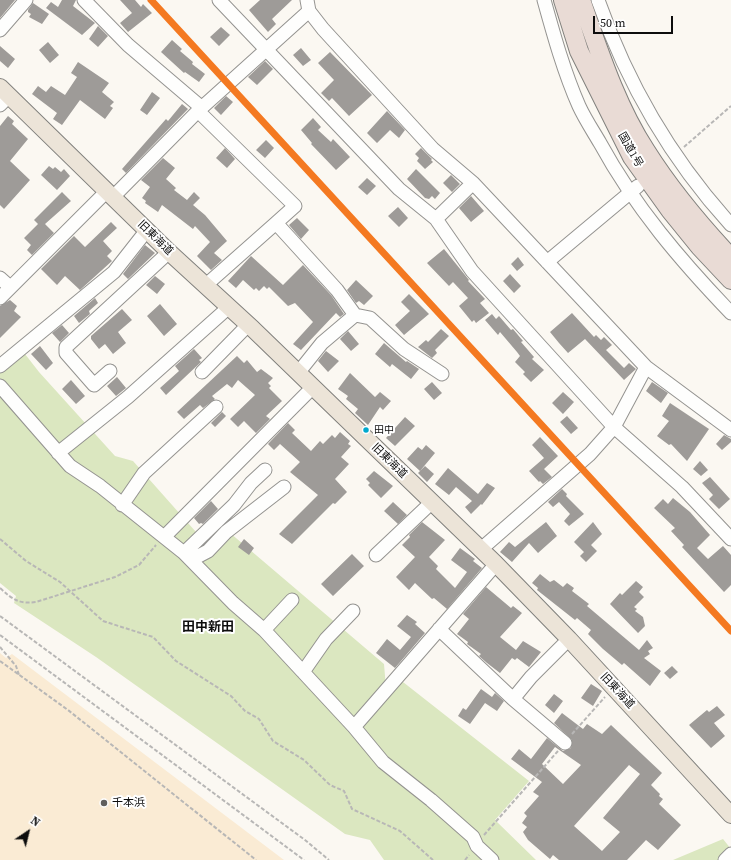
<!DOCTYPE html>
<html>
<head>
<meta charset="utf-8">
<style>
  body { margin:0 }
  #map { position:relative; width:731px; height:860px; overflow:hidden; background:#fbf8f2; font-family:"Source Serif 4",serif }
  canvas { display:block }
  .north { position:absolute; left:8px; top:812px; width:40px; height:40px; -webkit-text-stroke:3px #fff; paint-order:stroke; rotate:35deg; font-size:11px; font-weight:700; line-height:16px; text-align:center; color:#0d0d0d }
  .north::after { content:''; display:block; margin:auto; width:14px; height:18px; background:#0d0d0d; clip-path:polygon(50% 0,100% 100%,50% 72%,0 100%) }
  .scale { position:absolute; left:593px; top:16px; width:80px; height:18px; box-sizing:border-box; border:2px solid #0d0d0d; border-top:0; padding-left:5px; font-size:12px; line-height:14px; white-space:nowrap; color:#0d0d0d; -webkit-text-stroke:3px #fff; paint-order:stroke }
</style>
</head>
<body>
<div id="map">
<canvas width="731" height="860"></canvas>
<div class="north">N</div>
<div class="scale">50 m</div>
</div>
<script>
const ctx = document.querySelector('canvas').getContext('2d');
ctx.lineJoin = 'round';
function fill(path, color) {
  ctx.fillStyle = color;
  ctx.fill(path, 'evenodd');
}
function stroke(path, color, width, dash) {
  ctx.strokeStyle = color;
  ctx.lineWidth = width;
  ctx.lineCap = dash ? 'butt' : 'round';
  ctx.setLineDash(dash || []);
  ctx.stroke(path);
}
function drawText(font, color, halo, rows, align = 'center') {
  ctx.font = font + ' "Source Serif 4","Noto Sans JP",serif';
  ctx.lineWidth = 4;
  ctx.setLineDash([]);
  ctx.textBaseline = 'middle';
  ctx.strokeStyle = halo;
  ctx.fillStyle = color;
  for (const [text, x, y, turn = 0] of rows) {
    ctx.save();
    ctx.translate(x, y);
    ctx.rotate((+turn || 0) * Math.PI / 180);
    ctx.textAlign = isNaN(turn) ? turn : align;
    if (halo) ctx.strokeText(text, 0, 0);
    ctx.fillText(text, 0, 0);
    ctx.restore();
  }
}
const forest = new Path2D(`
  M18,345l21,27 76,84 18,5 63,71 20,-11 168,143 2,24 17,-6 126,99 -34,39 41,40h-152l-14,-20 -25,-6 -249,-177 -82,-54 2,-7 -16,-13v-224z
  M723,839l8,10v11h-58z`);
const sand = new Path2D(`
  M0,653l6,5 6,-4 272,206h-284z`);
const building = new Path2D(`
  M0,0h15l-15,18z
  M62,0h14l-3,6 22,17 -13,12 -36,-27 5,-6 7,5z
  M120,0h15l6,7 2,-3 9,9 -24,19 -8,-9 12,-10z
  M260,0h32l-20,19 4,5 -8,8 -19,-22z
  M33,3l16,11 -7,10 -13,-7 2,-3 -3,-2v-2z
  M98,26l10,10 -10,11 -9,-8z
  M221,27l9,8 -11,11 -9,-9z
  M172,40l10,9 -2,2 13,11 -1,2 13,10 -6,8 -14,-10 -1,1 -23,-21z
  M48,42l11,13 -9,8 -11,-13z
  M0,46l15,13 -7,9 -8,-7z
  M301,48l10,12 -8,6 -10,-11z
  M330,52l42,43 -23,21 -17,-18 -3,3 -8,-8 13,-13 -16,-17z
  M265,61l8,8 -16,16 -9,-8z
  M78,62l31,21 -7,9 12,10 -4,4 3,2 -8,11 -25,-19 -18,25 -9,-6 4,-6 -25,-19 6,-8 8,6 5,-6 14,9 12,-18 -6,-4z
  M152,92l8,6 -13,17 -7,-5z
  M226,96l7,6 -12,13 -7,-7z
  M182,104l6,5 -62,64 -4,-4 44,-50 2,2z
  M387,111l18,19 -6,8 -9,-8 -13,13 -10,-10z
  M8,116l6,5 -2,3 16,15 -18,22 20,19 -26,29 -4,-4v-79z
  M313,118l8,9 -3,3 13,12 2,-3 17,18 -14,13 -25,-26 1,-1 -11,-13z
  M266,140l8,8 -9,10 -9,-8z
  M225,148l10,11 -8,9 -11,-10z
  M421,148l11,11 -1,1 2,2 -8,7 -8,-8 2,-3 -4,-4z
  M163,158l12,10 -9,11 10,9 -2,2 13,10 7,-8 6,6 -7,7 12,10 22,26 -13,12 8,7 -11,10 -14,-14 13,-14 -15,-16 -2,3 -31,-24 -4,7 -13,-9 1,-2 -4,-3 8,-11 -9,-7z
  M49,166l4,3 2,-2 6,5 3,-3 6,7 -13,14 -16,-15z
  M416,169l24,24 -5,6 -3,-3 -3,3 -4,-1 -18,-19z
  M451,175l9,9 -8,8 -9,-9z
  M367,178l9,8 -9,9 -9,-8z
  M62,192l9,9 -26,23 9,9 -22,22 -5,-5 4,-5 -7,-7 14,-14 -4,-4z
  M471,196l13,15 -13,11 -12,-14z
  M398,207l10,11 -9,9 -11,-11z
  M297,218l12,12 -8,9 -12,-14z
  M111,222l6,6 -14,13 9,10 -5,5 5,5 -32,29 -15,-14 -8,9 -16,-16 33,-33 11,11z
  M145,245l10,8 -27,26 -5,-5z
  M444,249l25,31 -1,1 17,18 -5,4 9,10 -13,10 -2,-3 -2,2 -13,-16 9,-8 -15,-16 -4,4 -22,-23z
  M251,256l32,29 20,-20 28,30 13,19 -4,3 -4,-4 -35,37 -8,-6 20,-22 -18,-19 -7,3 -19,-19 -2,2 -3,-3 -5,5 -3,-3 -2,2 -11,-10 -7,8 -8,-7z
  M518,257l6,8 -7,6 -6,-7z
  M510,274l11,12 -7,7 -11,-12z
  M155,276l10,8 -8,10 -11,-9z
  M356,280l17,16 -9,9 -5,-4 -3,2 -9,-13z
  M409,294l20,20 -25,21 -9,-10 15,-14 -9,-9z
  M95,298l3,5 -9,8 1,3 -11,9 -5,-7z
  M10,300l7,6 -3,5 7,6 -21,21v-32z
  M160,304l17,20 -13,12 -17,-20z
  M122,309l10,11 -14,12 8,11 -13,11 -8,-10 -6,5 -8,-10v-3z
  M572,313l22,24 2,-2 5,5 3,-3 8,8 -6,5 18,18 5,-5 7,6 -12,11 -39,-41 -17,14 -9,-10 -9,-11z
  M492,314l4,5 3,-3 12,14 2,-1 10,12 -2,1 13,15 -2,2 12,11 -13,12 -8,-8 2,-2 -10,-10 5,-6 -3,-4 -17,-20 -2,3 -13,-15z
  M62,325l7,8 -9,9 -8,-9z
  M441,329l8,7 -14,14 2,3 -5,5 -14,-11 8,-7 2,2z
  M348,331l11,13 -8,7 -11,-12z
  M384,343l22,19 1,-1 12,8 -8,10 -19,-15 -2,3 -15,-13z
  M40,346l13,17 -7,7 -15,-16z
  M194,349l8,9 -3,2 2,2 -35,33 -6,-7 19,-17 -4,-5z
  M326,351l13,10 -11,11 -10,-11z
  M237,356l7,7 3,-3 10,12 4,-3 12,9 -5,5 3,3 -2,2 13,13 -16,15 4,3 -14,14 -12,-12 -6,6 -8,-8 25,-24 -17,-15 -6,8 -5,-4 -15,12 3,3 -12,9 -3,-3 -16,14 -7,-7z
  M350,373l25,24 5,-5 11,9 -8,9 -3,-3 -12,18 -13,-12 3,-4 -12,-10 2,-3 -10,-7z
  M117,377l9,11 -10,8 -9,-10z
  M71,380l14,16 -9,8 -14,-15z
  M432,382l10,11 -8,7 -10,-11z
  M652,382l16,11 -7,10 -15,-12z
  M563,392l11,10 -11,12 -11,-11z
  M670,403l39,26 -22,32 -16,-17 -2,1 -12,-9 12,-15 -7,-5z
  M222,412l4,4 -11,11 -4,-4z
  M567,416l11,12 -7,6 -11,-12z
  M405,417l10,9 -20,20 -9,-8z
  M288,423l7,7 -3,3 19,18 9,-10 3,3 9,-9 3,3 5,-6 10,9 -2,3 3,2 -10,11 8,7 -14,15 12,13 -12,12 -2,-1 -41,41 -13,-10 39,-39 -28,-23 10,-10 -20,-18 -6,6 -6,-6z
  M724,435l7,4v3l-9,8 -6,-6z
  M540,437l18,19 -14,13 8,8 -9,7 -3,-3 -1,1 -10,-11 15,-13 -12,-13z
  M426,445l9,8 -15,18 -13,-12 11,-12 4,3z
  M700,461l8,9 -7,6 -8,-7z
  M425,466l9,8 -7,8 -9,-9z
  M448,468l30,26 9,-11 8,5 -13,17 -1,-1 -10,10 -6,-7 7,-6 -16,-14 -7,8 -14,-11z
  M374,471l19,15 -12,12 -13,-13 2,-2 -4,-4z
  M710,477l20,22 -11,10 -10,-10 4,-4 -11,-12z
  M562,489l5,5 -1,2 18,18 -15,12 -5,-5 6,-7 -11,-12 -6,5 -5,-5z
  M673,498l17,14 20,23 -13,13 11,11 15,-13 8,9v30l-7,7 -42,-45 2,-2 -13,-14 4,-3 -21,-20 9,-9 5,5z
  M211,501l7,8 -15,15 -2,-1 -2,1 -5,-6z
  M393,502l14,13 -9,9 -14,-13z
  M422,522l23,18 -16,17 9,9 -2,3 19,19 12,-16 -16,-12 9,-12 15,11 -2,2 9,7 -35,41 -13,-11 -2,1 -17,-16 -6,7 -13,-13 19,-20 -13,-12 8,-8 -1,-2z
  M546,522l11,14 -19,17 -9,-10 -17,19 -12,-10 9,-10 6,5z
  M593,522l9,12 -11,11 6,6 -11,11 -6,-6 4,-4 -10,-10z
  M244,539l10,9 -5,7 -11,-8z
  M352,554l12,12 -31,30 -12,-12z
  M540,574l10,8 4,-2 9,7 4,-4 7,5 -2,3 17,13 -2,2 52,44 8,-10 6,8 -5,3 2,3 -6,4 17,13 -11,15 -26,-23 -2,2 -19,-16 -15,-15 3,-4 -14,-12 -2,2 -38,-30 1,-2 -6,-5z
  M636,581l7,6 -4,5 5,5 -10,10 3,2 -2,2 8,6 2,9 -7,7 -28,-29 10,-11 2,2z
  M486,587l25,21 2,-2 9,7 -22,24 16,13 7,-9 18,11 -12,15 -12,-9 -2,2 -3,-2 -12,15 -13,-10 -8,-7 2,-2 -14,-10 1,-2 -11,-8 12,-15 -6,-5z
  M407,615l10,7 -2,2 10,9 -30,35 -19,-15 11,-14 13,11 11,-13 -14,-11z
  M672,666l6,6 -8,7 -6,-6z
  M591,684l11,7 -9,15 -12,-8z
  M481,689l11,8 3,-4 9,8 -7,10 -12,-8 -15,21 -12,-8 5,-8 3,2z
  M554,694l9,7 -9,12 -9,-8z
  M717,706l8,9 -11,8 11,13 -14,12 -22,-23 18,-15 2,2z
  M562,713l21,16 4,-5 15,10 9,-9 51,48 -11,12 9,9 -1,2 4,3 -4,5 22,21 -23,25 -12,-10 -19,20h-68l-6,-5 -3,4 -22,-19 -5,-8 4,-5 -5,-4 5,-7 -3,-3 15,-17 -6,-4 9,-10 -31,-23 8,-10 12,10 16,-21 16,13 8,-3 1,-8 -18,-17zM555,747l26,18 -18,19 -21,-20zM629,765l11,9 -37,44 17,14 -18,19 -28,-25z`);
const path = new Path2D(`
  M684,147l47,-41
  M0,539l26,22 34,21 43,39 50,16 23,24 55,35 14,15 14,8 14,22 31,19 26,25 14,6 8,18 48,22 33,29
  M0,588c13,12 19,16 36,14l79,-25 24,-12 17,-20
  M0,616l305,224 24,20
  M0,635l304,225
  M0,647l16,19 3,9
  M0,661l68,49 188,150
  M572,734l33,-37
  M484,835l74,-84
  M465,860l4,-5`);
const minor = new Path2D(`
  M84,0l44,45 74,63
  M219,0l180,189 37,30 36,52 142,156 68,60 49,52
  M307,0l2,11 14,18 110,120 40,34 173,184 85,63
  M544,0c10,36 20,72 35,106 6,13 14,25 21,37 35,64 81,118 131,170
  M598,0c29,83 74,160 133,225
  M0,30l26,-30
  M0,105l9,-9
  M198,111l97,95 -19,17 61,67 18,25 15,3 34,31 38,25
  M113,197l85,-86 111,-100
  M436,219l37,-36
  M547,262l91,-76
  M0,278l10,9
  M206,285l70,-62
  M0,298l107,-107
  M0,366l114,-94 33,-42
  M110,371l-16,14 -28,-32v-6l103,-95
  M202,372l46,-47
  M298,373l24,-30 33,-28
  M0,386l70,80 30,20 84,67 49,50 31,27 90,97 29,35 48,38 42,37 4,9 15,14
  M58,453l70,-56 101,-90
  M122,505l22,-32 72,-66
  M164,537l149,-150
  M480,550l110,-96 24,-27 32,-60
  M184,553l50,-48 17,-22 14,-13
  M376,555l55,-52
  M191,560l17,-9 18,-19 58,-45
  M439,629l74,70 52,44
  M264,630l28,-30
  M303,672l23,-33 27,-28
  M513,699l18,-22 38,-38
  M354,727l142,-163
  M725,860l6,-6`);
const major = new Path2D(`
  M0,87l169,165 84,77 243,235 73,75 162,176`);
const highway = new Path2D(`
  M563,0l16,51 53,106 38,53 30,37 31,33
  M581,0c18,51 35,105 65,151 24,38 54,74 85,107`);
const rail1 = new Path2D(`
  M151,0l580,631`);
const markers = [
  [366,430,3.5,"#00a9ce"],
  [104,803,4,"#605f5d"]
];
const busNames = [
  ["田中",374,430]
];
const streetNames = [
  ["国道1号",630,150,60],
  ["旧東海道",155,238,44],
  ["旧東海道",389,461,44],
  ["旧東海道",617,691,47]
];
const poiNames = [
  ["千本浜",112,803]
];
const quarterNames = [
  ["田中新田",208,628]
];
fill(forest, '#dbe7c0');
fill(sand, '#faebd4');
fill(building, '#9e9b98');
stroke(minor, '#949390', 15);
stroke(major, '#81807d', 18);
stroke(highway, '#81807d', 20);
stroke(path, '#b8b7b6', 2, [4, 2]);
stroke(minor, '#fefefd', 13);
stroke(major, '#ece4d8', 16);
stroke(highway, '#e9dbd5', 18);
stroke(rail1, '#f47921', 7);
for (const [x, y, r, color] of markers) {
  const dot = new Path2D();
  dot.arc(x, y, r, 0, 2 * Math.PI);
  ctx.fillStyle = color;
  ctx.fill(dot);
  stroke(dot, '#fff', 1.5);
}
drawText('10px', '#0d0d0d', '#fff', busNames, 'left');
drawText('11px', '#0d0d0d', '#fff', streetNames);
drawText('11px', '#0d0d0d', '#fff', poiNames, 'left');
drawText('bold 13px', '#0d0d0d', '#fff', quarterNames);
</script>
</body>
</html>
